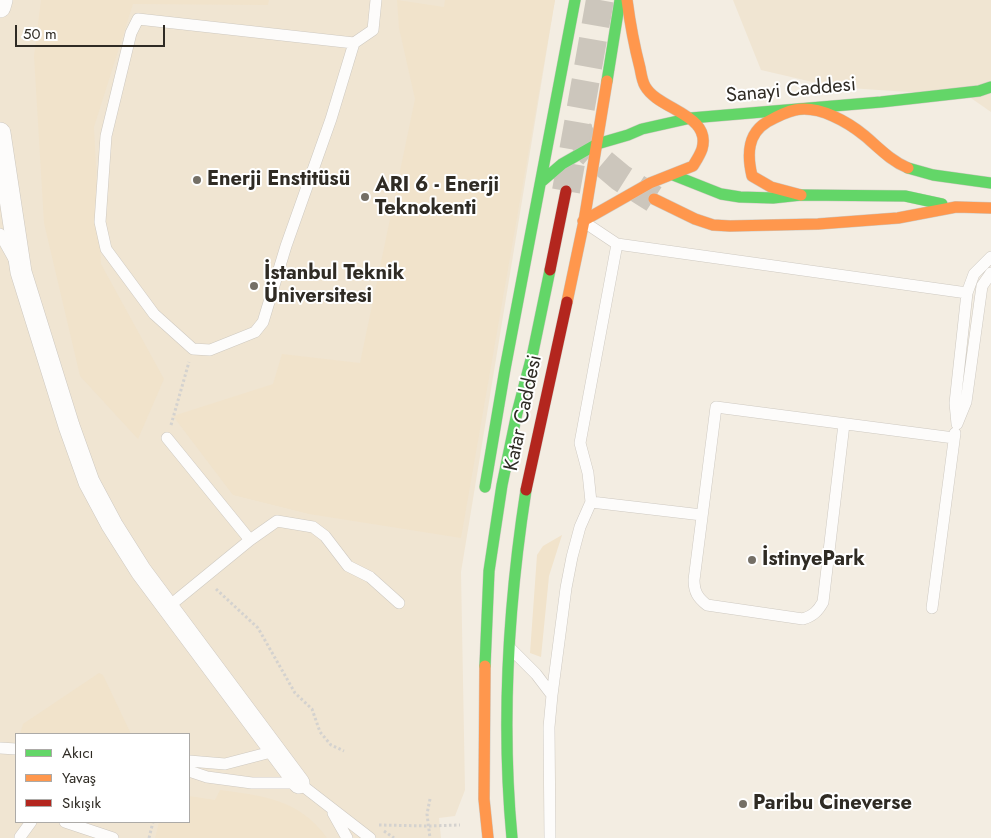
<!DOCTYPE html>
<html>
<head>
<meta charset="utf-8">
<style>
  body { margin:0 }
  #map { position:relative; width:991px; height:838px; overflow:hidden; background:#f3ede2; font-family:Jost,sans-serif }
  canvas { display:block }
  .legend { position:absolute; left:15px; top:733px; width:175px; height:90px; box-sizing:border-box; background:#fff; border:1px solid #acaaa7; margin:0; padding:6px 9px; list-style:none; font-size:15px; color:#2f2b24 }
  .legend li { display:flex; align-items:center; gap:10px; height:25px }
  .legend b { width:25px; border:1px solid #acaaa7 }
  .scale { position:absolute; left:15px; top:25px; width:150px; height:22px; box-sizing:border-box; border:2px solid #2f2b24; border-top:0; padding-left:6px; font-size:15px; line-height:18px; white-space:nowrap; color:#2f2b24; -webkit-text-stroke:4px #fff; paint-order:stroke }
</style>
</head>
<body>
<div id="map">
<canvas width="991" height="838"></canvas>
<ul class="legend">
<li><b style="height:6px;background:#63d668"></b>Akıcı</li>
<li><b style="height:6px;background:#ff974d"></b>Yavaş</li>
<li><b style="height:6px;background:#b3261e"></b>Sıkışık</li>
</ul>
<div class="scale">50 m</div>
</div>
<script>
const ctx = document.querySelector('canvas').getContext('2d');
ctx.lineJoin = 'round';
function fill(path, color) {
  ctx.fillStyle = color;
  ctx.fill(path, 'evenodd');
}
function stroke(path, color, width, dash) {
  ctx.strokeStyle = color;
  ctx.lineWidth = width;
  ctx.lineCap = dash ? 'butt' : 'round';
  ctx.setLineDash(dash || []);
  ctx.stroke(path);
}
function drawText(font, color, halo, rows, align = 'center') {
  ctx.font = font + ' Jost,sans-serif';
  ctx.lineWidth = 4;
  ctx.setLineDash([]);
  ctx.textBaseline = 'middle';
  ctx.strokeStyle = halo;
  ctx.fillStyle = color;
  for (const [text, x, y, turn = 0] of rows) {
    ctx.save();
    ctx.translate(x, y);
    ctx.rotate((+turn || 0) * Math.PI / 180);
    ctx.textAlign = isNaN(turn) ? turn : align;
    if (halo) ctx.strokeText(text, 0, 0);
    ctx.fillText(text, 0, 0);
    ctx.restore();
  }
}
const built = new Path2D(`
  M0,0h555l-94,572 4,218 -10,26 -16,2 2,20h-441zM16,734h173v88h-173z
  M733,0h258v112l-23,-16 -134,-9 -73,-17z`);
const green = new Path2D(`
  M41,0h228l-1,5 -135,-1 -39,123 7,137 63,115 -26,60 -58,-63 -36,-153 -10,-167z
  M397,0l47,7 1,-7h110l-94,538 -152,-24 -76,-19 -60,-79 100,-32 9,-30 78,9 55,-264 -16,-71z
  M562,535l-13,41 -8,81 -11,-4 7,-98 6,-9z
  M99,673l4,2 28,59h-111l3,-10z
  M220,790c44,6 79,9 107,48h-172l4,-16h30v-26l26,4z`);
const secondaryTunnel = new Path2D(`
  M578,130l12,22 31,26 33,21`);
const primaryTunnel = new Path2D(`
  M566,191l34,-191`);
const path = new Path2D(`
  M171,425l18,-63
  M216,589l42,39 37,65 17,16 8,23 11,13 13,6
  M430,799l-3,15 3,24
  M379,825l50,1 31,-1
  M384,831l10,7
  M149,838l4,-16`);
const lane = new Path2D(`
  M354,43l-216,-24 -7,14 -25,103 -6,86 6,27 48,65 39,35 17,1 45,-18 8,-10 23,-76 45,-127 23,-76 19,-13 3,-30
  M0,234l14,25
  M617,244l350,49
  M991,257l-17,17 -7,19 -12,110 2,21 9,-22 16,-116 9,-13
  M844,424l-21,178c-5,9 -10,14 -20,17l-96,-14c-9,-7 -13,-13 -13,-25l22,-173 238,31
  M167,438l83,102
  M591,502l111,13
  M168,607l82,-67 27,-19 36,6 12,9 23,30 22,11 29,26
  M932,608l23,-175
  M510,648l26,26 16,21
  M0,748l16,1
  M189,761l36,3 50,-13
  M189,771l18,6 45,6h47l71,55
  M333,813l14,25
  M65,822l48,16
  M20,837l11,-15
  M550,838l-1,-111 3,-32 14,-107 6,-31 8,-30 11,-25 -3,-29 -8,-30 37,-199 -33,-22`);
const street = new Path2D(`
  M0,7l2,-7
  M0,133l21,139 48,154 20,56 23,43 29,46 158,212`);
const fast = new Path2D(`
  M607,81l13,-81
  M597,144l31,-9 14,-6 49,-11 190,-16 98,-11 12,-4
  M908,168l25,7 58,8
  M673,175l48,19 19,3 33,1 28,-3 104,1 37,8
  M541,182l21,-18 35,-20
  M485,487l20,-118 70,-369
  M485,666l4,-95 13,-86 15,-72 16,-61 17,-82
  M512,838c-11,-117 -4,-232 14,-348`);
const slow = new Path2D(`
  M801,195l-30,-8 -19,-11c-5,-21 -5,-42 15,-54 9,-5 18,-10 28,-12 24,-5 53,12 70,26 14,12 26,25 43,32
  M654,199l41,20 18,6 17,1 88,-2 80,-6 58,-11 35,1
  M583,221l67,-38 43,-17c3,-5 7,-11 9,-17 10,-35 -44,-39 -57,-63 -3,-5 -4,-13 -5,-18 -6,-23 -10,-45 -13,-68
  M567,302l17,-81 23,-140
  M485,666l-1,133 4,39`);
const jam = new Path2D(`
  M550,270l16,-79
  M526,490l41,-188`);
const markers = [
  [197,180,5,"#746f66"],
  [365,197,5,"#746f66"],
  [254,286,5,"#746f66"],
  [752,560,5,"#746f66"],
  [743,804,5,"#746f66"]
];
const streetNames = [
  ["Sanayi Caddesi",791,91,-5],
  ["Katar Caddesi",524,413,-78]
];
const poiNames = [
  ["Enerji Enstitüsü",207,180],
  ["ARI 6 - Enerji",375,186],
  ["Teknokenti",375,209],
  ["İstanbul Teknik",264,274],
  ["Üniversitesi",264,297],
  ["İstinyePark",762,560],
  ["Paribu Cineverse",753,804]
];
fill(built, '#f0e5d2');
fill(green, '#f1e3cb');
stroke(secondaryTunnel, '#ccc6bc', 28, [28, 14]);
stroke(primaryTunnel, '#ccc6bc', 28, [28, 14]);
stroke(lane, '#cec9c1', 12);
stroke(street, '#cec9c1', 22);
stroke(fast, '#cec9c1', 12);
stroke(slow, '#cec9c1', 12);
stroke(jam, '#cec9c1', 12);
stroke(path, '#d4d2cf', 3, [2.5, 2.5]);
stroke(lane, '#fdfcfb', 11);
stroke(street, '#fdfcfb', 21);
stroke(fast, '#63d668', 11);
stroke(slow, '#ff974d', 11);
stroke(jam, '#b3261e', 11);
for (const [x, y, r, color] of markers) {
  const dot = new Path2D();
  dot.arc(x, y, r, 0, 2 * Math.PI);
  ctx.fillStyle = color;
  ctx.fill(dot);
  stroke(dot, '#fff', 2);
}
drawText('20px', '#2f2b24', '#fff', streetNames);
drawText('bold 20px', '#2f2b24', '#fff', poiNames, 'left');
</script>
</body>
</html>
